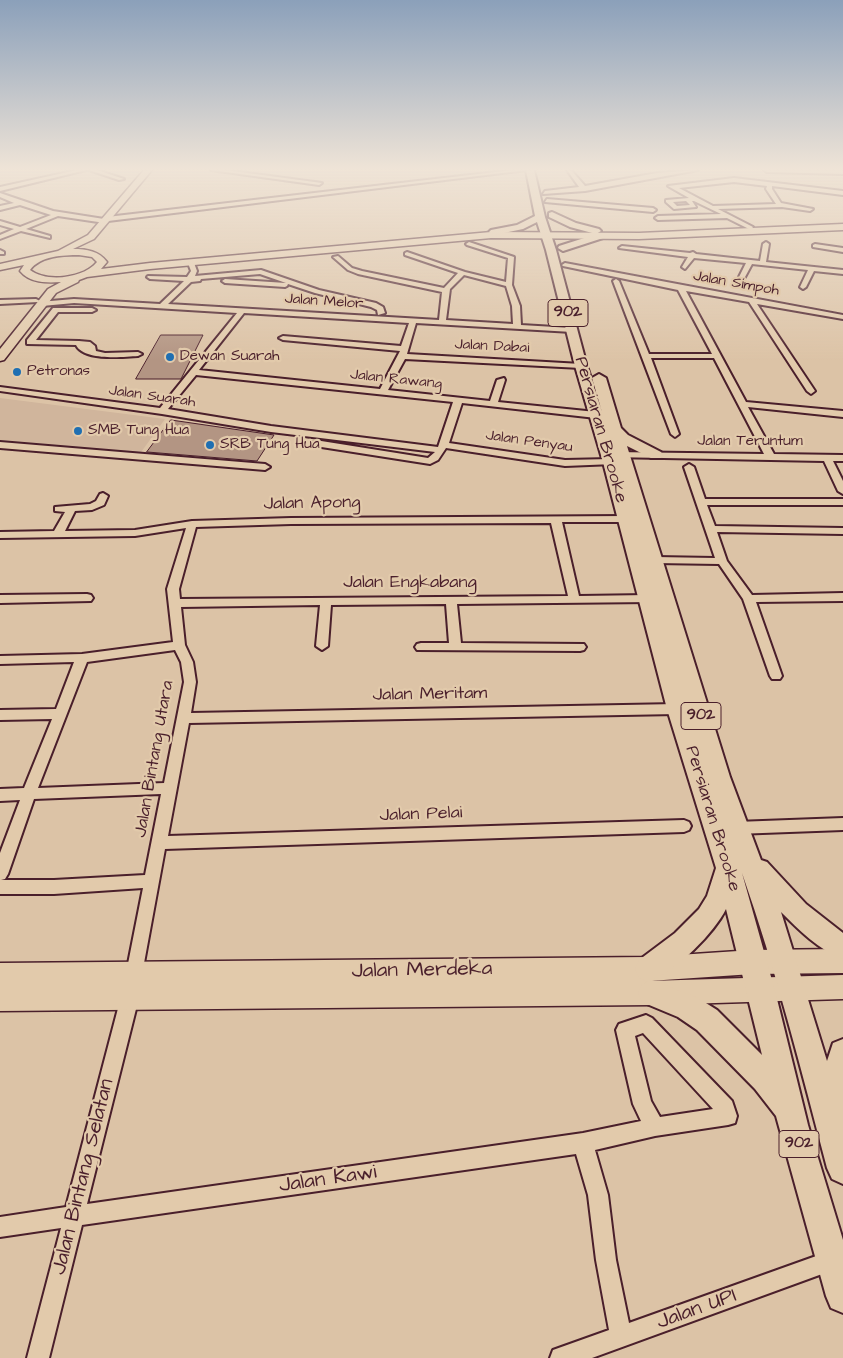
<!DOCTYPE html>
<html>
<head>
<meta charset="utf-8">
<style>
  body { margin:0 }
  canvas { display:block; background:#dcc3a6 }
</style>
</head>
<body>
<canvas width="843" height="1358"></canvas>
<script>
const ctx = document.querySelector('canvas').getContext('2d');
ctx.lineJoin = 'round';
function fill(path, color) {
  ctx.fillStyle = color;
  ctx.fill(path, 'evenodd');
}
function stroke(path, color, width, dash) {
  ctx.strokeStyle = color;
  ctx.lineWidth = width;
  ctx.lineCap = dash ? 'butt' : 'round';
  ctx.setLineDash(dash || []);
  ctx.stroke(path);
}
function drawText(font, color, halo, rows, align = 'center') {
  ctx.font = font + ' "Architects Daughter",sans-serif';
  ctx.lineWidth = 4.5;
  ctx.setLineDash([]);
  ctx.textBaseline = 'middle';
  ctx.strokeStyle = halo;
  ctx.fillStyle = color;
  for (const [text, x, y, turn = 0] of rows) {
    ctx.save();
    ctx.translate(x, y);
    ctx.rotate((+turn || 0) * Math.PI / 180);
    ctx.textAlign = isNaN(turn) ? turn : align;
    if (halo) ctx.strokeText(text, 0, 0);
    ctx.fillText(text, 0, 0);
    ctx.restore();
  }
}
const built = new Path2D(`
  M0,398l165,21 -26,36 -139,-12z`);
const building = new Path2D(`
  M161,335h42l-22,44h-45z
  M171,420l103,15 -17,26 -110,-9z`);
const minor = new Path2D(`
  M77,170h9l-86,21v-4z
  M89,170h8l27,9 -5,1z
  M211,170h14l97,13 -3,2z
  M513,170h14l-419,51 -3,2 -47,-7 -32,13 24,7v2l-29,-7 -21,8v-4l14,-6 -14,-4v-4l20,6 31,-12 -31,-10 -20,5v-4l14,-3 -14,-6v-4l53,18 51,8 3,-2z
  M567,170h4l14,16 72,-13 41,-3 -113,21 -42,3 2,-3 34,-4z
  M764,170h79v4l-76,-2z
  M734,178l109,13v4l-71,-9v3l9,14 32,6 -3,2 -28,-4 -64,2 35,18 -2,3 -24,-12 -69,2 -3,-2 3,-2 63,-2 -27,-13h-2l4,6 -22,2 -8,-7v-2l23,-2 -21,-12zM734,182l33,4 -1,3 10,15 -63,2 -34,-18zM686,201l4,4 -13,1 -4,-4z
  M547,199l106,9 3,2 -3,2 -108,-10z
  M469,242l45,15 -2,28 8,21 1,19 51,3 4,2 -4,2 -156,-9 -9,31 174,10 4,2 -4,2 -176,-9 -17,31 102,11 7,-21 7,-2 1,2 -7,22 98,10 4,3 -4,3 -134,-15 -13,40 116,17 46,-1 5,3 -2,2 -49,2 -119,-18 -8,12 -8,4 -115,-18 -5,-3 5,-3 113,18 7,-6 -164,-20 -109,-18 -162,-23v-4l160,21 77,-95 -163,-10 -32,3h-3v-4l35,-3 86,5 24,-23 -34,-2 -3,-2 1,-1 39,1 4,-6 -3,-8 3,-2 3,2 3,8 -2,5 66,-6 58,20 57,13 7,4 2,6 -7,2 -1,-5 -6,-3 -56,-14 -27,-9 -1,2 -2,1 -60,-4 -3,-2 3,-2 61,4 -26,-9 -59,5 -1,2 -9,1 -23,22 271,16 3,-28 -84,-18 -10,-4 -15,-13 5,-1 14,12 10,3 82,17 14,-15 -53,-18v-2l2,-1 58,20 41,10 2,-24 -41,-13 -1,-1zM464,275l42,11 6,20 1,18 -67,-4 4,-31zM244,313l165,10 -8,23 -118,-10 -4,2 4,2 117,11 -20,38 -181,-19zM196,375l257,27 -15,45 -167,-21 -103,-17z
  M766,242l3,2 -3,18 77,8v4l-29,-3 -8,16 -3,2 -3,-2 8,-17 -56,-6 -7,13 -3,2 -3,-2 7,-14 -52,-5 -9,11 -3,-2 6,-10 -69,-9 3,-2 68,7 3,-1 3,2 64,7 3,-17z
  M815,244l28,4v4l-30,-5v-2z
  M0,250l4,2v2h-4z
  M565,263l278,52v4l-86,-15 58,87 -4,3 -4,-3 -58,-89 -63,-11 60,111 97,9v6l-95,-10 26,47 69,1v6h-10l10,20v13l-5,-3 -14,-30 -214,-4 -2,-2 5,-3 151,2 -50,-96h-63l28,76 -4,3 -4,-3 -58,-153 3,-2 3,2 30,73h63l-34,-64 -115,-24 -1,-1z
  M36,299l4,2 -2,1 -38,2v-4z
  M53,308h39l4,2 -4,2h-34l-22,28 43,1 11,1 5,4 1,5 9,2 33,-1 4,2 -4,2c-16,1 -54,5 -62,-11l-49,-1v-4z
  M0,442l265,22 5,3 -5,3 -265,-22z
  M689,464l5,3 11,32h138v6h-136l8,21 128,2v6l-126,-2 10,29 25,34 91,-2v8l-87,1 26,74 -2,3h-8l-2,-3 -27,-77 -24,-35 -64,-1 -5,-3 5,-3 60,1 -31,-91z
  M103,493l5,3 -4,9 -12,5 -17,1 -10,20 70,-1 57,-9 99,-3 335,-2 5,3 -5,3h-64l17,74 69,-1 6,4 -2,3 -195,2 4,39 123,1 2,3 -2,3 -4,1 -163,-1 -2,-3 2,-3 4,-1h28l-3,-39 -115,1 -3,41 -6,4 -6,-4 4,-41 -139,2 4,38 8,17 3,20 -5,31 486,-9 5,2 1,3 -1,3 -5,2 -488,9 -21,113 516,-16 5,2 2,4 -2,4 -5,2 -519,17 -23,125 -2,6 -6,2 -6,-2 -2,-6 17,-86 -89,6h-54v-41l20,-53 -20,1v-12l24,-1 28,-69 -52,1v-10l56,-1 18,-47 -74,2v-8l82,-2 91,-12 -6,-53 19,-61 -51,8 -135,2v-6l54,-1 11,-19 -10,-1v-4l35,-3 6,-3 4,-7zM551,523l17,73 -388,3 -1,-10 17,-62 95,-3zM175,650l6,12 3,20 -20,101 -126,5 49,-126zM161,794l-16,81 -91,5h-53l4,-1 3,-5 26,-75z
  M87,594l4,1 2,3 -2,3 -91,2v-8z
  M843,818v12l-107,4 -5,-2 -2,-4 2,-4 5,-2z
  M130,989l6,2 3,6 -52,207 496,-71 58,-12 -8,-17 -17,-74 3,-6 27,-9 6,3 80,83 5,15 -2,7 -7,2 -73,11 -60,14 13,45 8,65 13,63 204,-73 7,3 3,6 -3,8 -7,3 -241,88h-42l3,-8 56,-20 -13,-70 -8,-65 -12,-41 -494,71 -33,133h-22l34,-130 -61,9v-20l66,-10 55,-210 3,-6zM643,1033l70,76 -53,8 -9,-16 -16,-65z`);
const secondary = new Path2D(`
  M144,170h8l-58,69 -21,10c14,0 26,2 34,13l-6,7 49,-6 341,-31 148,1 204,-9v6l-204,9 -148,-1 -341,31 -63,8 -8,3 -1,2 -22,11 -52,67 -4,1v-12l48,-60 13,-7c-15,1 -31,1 -41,-11l4,-6 -24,5v-6l58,-13 30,-16zM79,255l13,2 5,5c-13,16 -50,21 -67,8 10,-14 33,-15 49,-15z
  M843,949v24l-90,1 -104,7 194,-6v24l-191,6 -652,6v-48l648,-6 105,-7z`);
const primary = new Path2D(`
  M526,170h8l11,47 11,33 31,116 15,46 -10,-34 7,-4 7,4 15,50 7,7 33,17 2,3 -2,3h-10l-24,-12 103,331 31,83 6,2 39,42 37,29v26c-24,-9 -44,-29 -62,-47l46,149 6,-18 10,-4v145l-11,-5 -5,-11c-26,-99 -51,-198 -85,-295l33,118 33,134 35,115v73l-12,-5 -5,-12 -50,-180 -21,-27 -58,-59 -19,-13 -36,-15 -4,-9 4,-9 6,-2 -9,-4 -4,-9 4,-9 36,-27 24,-24 8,-13 9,-28 -49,-159 -64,-247 -28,-96 -29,-116 -9,-28 -14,7 -29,6 -5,-3 2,-2 26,-5 18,-9zM726,909l36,146 -45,-45 -19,-12 -46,-18c25,-10 62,-47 74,-71z
  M552,212l24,11 23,6 2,2 -5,3 -26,-7 -21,-10v-4z
  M600,233l3,1v4l-40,13 -5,-3 1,-2z`);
const markers = [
  [170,357,5,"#1f6fb2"],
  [17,372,5,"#1f6fb2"],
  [78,431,5,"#1f6fb2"],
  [210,445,5,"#1f6fb2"]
];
const farStreetnames = [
  ["Jalan Simpoh",736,284,10],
  ["Jalan Melor",324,302,4],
  ["Jalan Dabai",492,347,3],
  ["Jalan Rawang",396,380,6],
  ["Jalan Suarah",152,397,8],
  ["Jalan Penyau",529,442,8],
  ["Jalan Teruntum",750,442]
];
const farPoinames = [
  ["Dewan Suarah",180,357],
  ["Petronas",27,372],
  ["SMB Tung Hua",88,431],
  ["SRB Tung Hua",220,445]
];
const shields = [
  [568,313,40],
  [701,716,40],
  [799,1144,40]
];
const shieldNames = [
  ["902",568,313],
  ["902",701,716],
  ["902",799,1144]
];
const streetNames = [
  ["Persiaran Brooke",600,430,74],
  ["Jalan Apong",312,504,-1],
  ["Jalan Engkabang",410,583],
  ["Jalan Meritam",430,695,-1],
  ["Jalan Bintang Utara",155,759,-80],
  ["Jalan Pelai",421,815,-2],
  ["Persiaran Brooke",712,819,73]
];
const nearStreetnames = [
  ["Jalan Merdeka",422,971,-1],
  ["Jalan Bintang Selatan",84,1177,-76],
  ["Jalan Kawi",328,1180,-8],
  ["Jalan UPI",697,1310,-20]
];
fill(built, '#d0b59c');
fill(building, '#b39583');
stroke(building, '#4a1f2b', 1);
stroke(minor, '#4a1f2b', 4);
stroke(secondary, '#4a1f2b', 3);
stroke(primary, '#4a1f2b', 4);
fill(minor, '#e2caab');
fill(secondary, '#e2caab');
fill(primary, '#e2caab');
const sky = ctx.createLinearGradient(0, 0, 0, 360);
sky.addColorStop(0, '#8ba0ba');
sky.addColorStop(0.47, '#efe4d7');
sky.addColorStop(1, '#efe4d700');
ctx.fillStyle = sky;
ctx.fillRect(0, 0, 843, 360);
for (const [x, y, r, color] of markers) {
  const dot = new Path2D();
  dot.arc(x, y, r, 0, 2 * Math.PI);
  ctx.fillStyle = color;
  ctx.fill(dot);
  stroke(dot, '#e2caab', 2);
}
drawText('15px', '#4a1f2b', '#e2caab', farStreetnames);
drawText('15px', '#4a1f2b', '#e2caab', farPoinames, 'left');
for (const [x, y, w] of shields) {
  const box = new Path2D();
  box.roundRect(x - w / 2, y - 13.5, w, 27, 4);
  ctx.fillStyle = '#e2caab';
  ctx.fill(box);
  stroke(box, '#4a1f2b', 1);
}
drawText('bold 16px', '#4a1f2b', null, shieldNames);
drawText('18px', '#4a1f2b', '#e2caab', streetNames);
drawText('21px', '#4a1f2b', '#e2caab', nearStreetnames);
</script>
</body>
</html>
